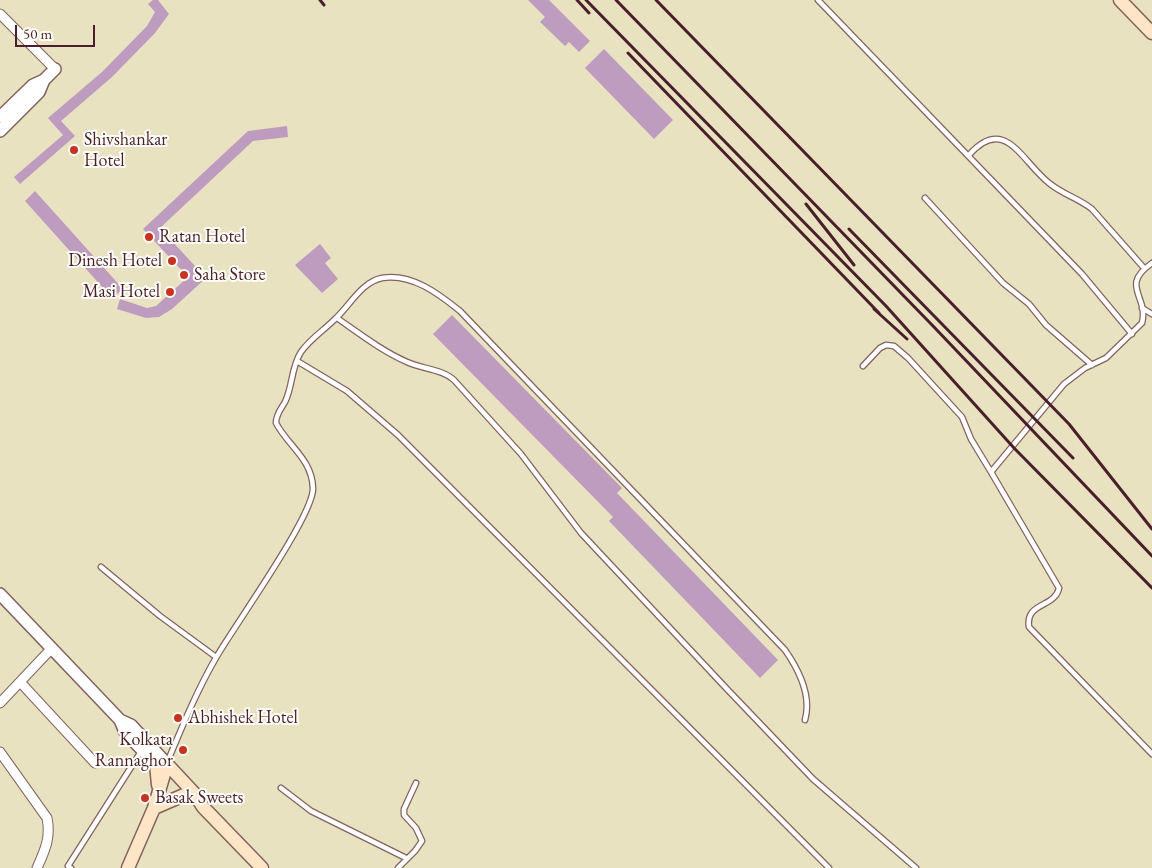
<!DOCTYPE html>
<html>
<head>
<meta charset="utf-8">
<style>
  body { margin:0 }
  #map { position:relative; width:1152px; height:868px; overflow:hidden; background:#e9e2c0; font-family:"EB Garamond",serif }
  canvas { display:block }
  .scale { position:absolute; left:15px; top:25px; width:80px; height:22px; box-sizing:border-box; border:2px solid #4a1f2b; border-top:0; padding-left:6px; font-size:15px; line-height:18px; white-space:nowrap; color:#4a1f2b; -webkit-text-stroke:4px #fdfcf7; paint-order:stroke }
</style>
</head>
<body>
<div id="map">
<canvas width="1152" height="868"></canvas>
<div class="scale">50 m</div>
</div>
<script>
const ctx = document.querySelector('canvas').getContext('2d');
ctx.lineJoin = 'round';
function fill(path, color) {
  ctx.fillStyle = color;
  ctx.fill(path, 'evenodd');
}
function stroke(path, color, width, dash) {
  ctx.strokeStyle = color;
  ctx.lineWidth = width;
  ctx.lineCap = dash ? 'butt' : 'round';
  ctx.setLineDash(dash || []);
  ctx.stroke(path);
}
function drawText(font, color, halo, rows, align = 'center') {
  ctx.font = font + ' "EB Garamond",serif';
  ctx.lineWidth = 4;
  ctx.setLineDash([]);
  ctx.textBaseline = 'middle';
  ctx.strokeStyle = halo;
  ctx.fillStyle = color;
  for (const [text, x, y, turn = 0] of rows) {
    ctx.save();
    ctx.translate(x, y);
    ctx.rotate((+turn || 0) * Math.PI / 180);
    ctx.textAlign = isNaN(turn) ? turn : align;
    if (halo) ctx.strokeText(text, 0, 0);
    ctx.fillText(text, 0, 0);
    ctx.restore();
  }
}
const building = new Path2D(`
  M153,0h5l11,14 -14,19 -43,44 -51,44 14,15 -55,48 -6,-7 49,-42 -15,-17 54,-46 45,-46 8,-14 -7,-8z
  M528,0h21l41,41 -11,11 -10,-10 -4,4 -25,-24 5,-5z
  M604,49l69,71 -19,19 -69,-71z
  M287,126l1,11 -35,4 -93,87 46,50 -34,31 -13,8 -13,1 -29,-9 3,-10 27,9 9,-2 32,-29 -45,-48 105,-98z
  M35,191l88,98 -11,9 -87,-97z
  M320,244l11,14 -6,5 13,16 -16,14 -27,-28z
  M452,315l170,173 -5,5 161,167 -18,18 -151,-157 4,-4 -180,-183z`);
const service = new Path2D(`
  M818,0l264,274 50,60
  M969,155c36,-41 53,7 80,28 13,11 29,15 43,26l52,59
  M925,198l78,85 26,21 17,21 46,40
  M1152,263c-33,23 -3,33 -10,60l-36,35 -21,10 -21,16 -73,88 68,116c-4,20 -34,14 -30,39l123,127
  M1142,308l10,6
  M337,318c23,16 45,33 70,44 15,7 35,7 47,18l67,74 60,79 145,155 87,91 103,89
  M297,361l50,30 51,44 431,433
  M863,366l17,-18 6,-3 8,1 14,12 54,59 9,22 20,33
  M101,567l59,49 56,41
  M167,763c15,-36 30,-73 50,-107 18,-31 97,-141 96,-168 -1,-29 -25,-42 -37,-65 0,-9 5,-14 9,-21 8,-16 6,-35 16,-50 9,-13 22,-21 33,-32 15,-13 27,-38 48,-42 30,-5 57,16 78,33l325,339c14,20 27,45 20,70
  M281,788l30,23 95,47
  M71,868l-3,-2 74,-116
  M398,868l17,-17 7,-10 -6,-13 -12,-13v-6l12,-26`);
const minor = new Path2D(`
  M0,14l55,55
  M21,683l74,80
  M0,703l52,-55
  M0,752l47,66c4,20 -2,32 -10,50`);
const tertiary = new Path2D(`
  M0,117l33,-32 11,-5 11,-11
  M0,131l39,-39 5,-12
  M0,594l120,126 11,5 36,39
  M120,720l5,12 36,38`);
const secondary = new Path2D(`
  M1120,0l32,33
  M156,764l2,21
  M154,808l30,-13
  M128,868l26,-60 13,-44 27,29 9,14 59,61`);
const rail = new Path2D(`
  M320,0l4,5
  M577,0l12,13
  M586,0l300,306 128,142 138,140
  M616,0l318,327 218,229
  M656,0l413,424 83,105
  M628,53l251,260
  M806,204l48,61
  M849,229l224,229
  M874,309l33,30`);
const markers = [
  [74,150,5,"#c8321e"],
  [149,237,5,"#c8321e"],
  [172,261,5,"#c8321e"],
  [184,275,5,"#c8321e"],
  [170,292,5,"#c8321e"],
  [178,718,5,"#c8321e"],
  [183,750,5,"#c8321e"],
  [145,798,5,"#c8321e"]
];
const poiNames = [
  ["Shivshankar",84,140],
  ["Hotel",84,161],
  ["Ratan Hotel",159,237],
  ["Dinesh Hotel",162,261,"right"],
  ["Saha Store",194,275],
  ["Masi Hotel",160,292,"right"],
  ["Abhishek Hotel",188,718],
  ["Kolkata",173,740,"right"],
  ["Rannaghor",173,761,"right"],
  ["Basak Sweets",155,798]
];
fill(building, '#bd9cc0');
stroke(service, '#82635f', 7);
stroke(minor, '#82635f', 11);
stroke(tertiary, '#82635f', 14);
stroke(secondary, '#82635f', 15);
stroke(service, '#fff', 4.5);
stroke(minor, '#fff', 9);
stroke(tertiary, '#fff', 11);
stroke(secondary, '#fde5c5', 12);
stroke(rail, '#4a1f2b', 3);
for (const [x, y, r, color] of markers) {
  const dot = new Path2D();
  dot.arc(x, y, r, 0, 2 * Math.PI);
  ctx.fillStyle = color;
  ctx.fill(dot);
  stroke(dot, '#fdfcf7', 2);
}
drawText('18px', '#4a1f2b', '#fdfcf7', poiNames, 'left');
</script>
</body>
</html>
